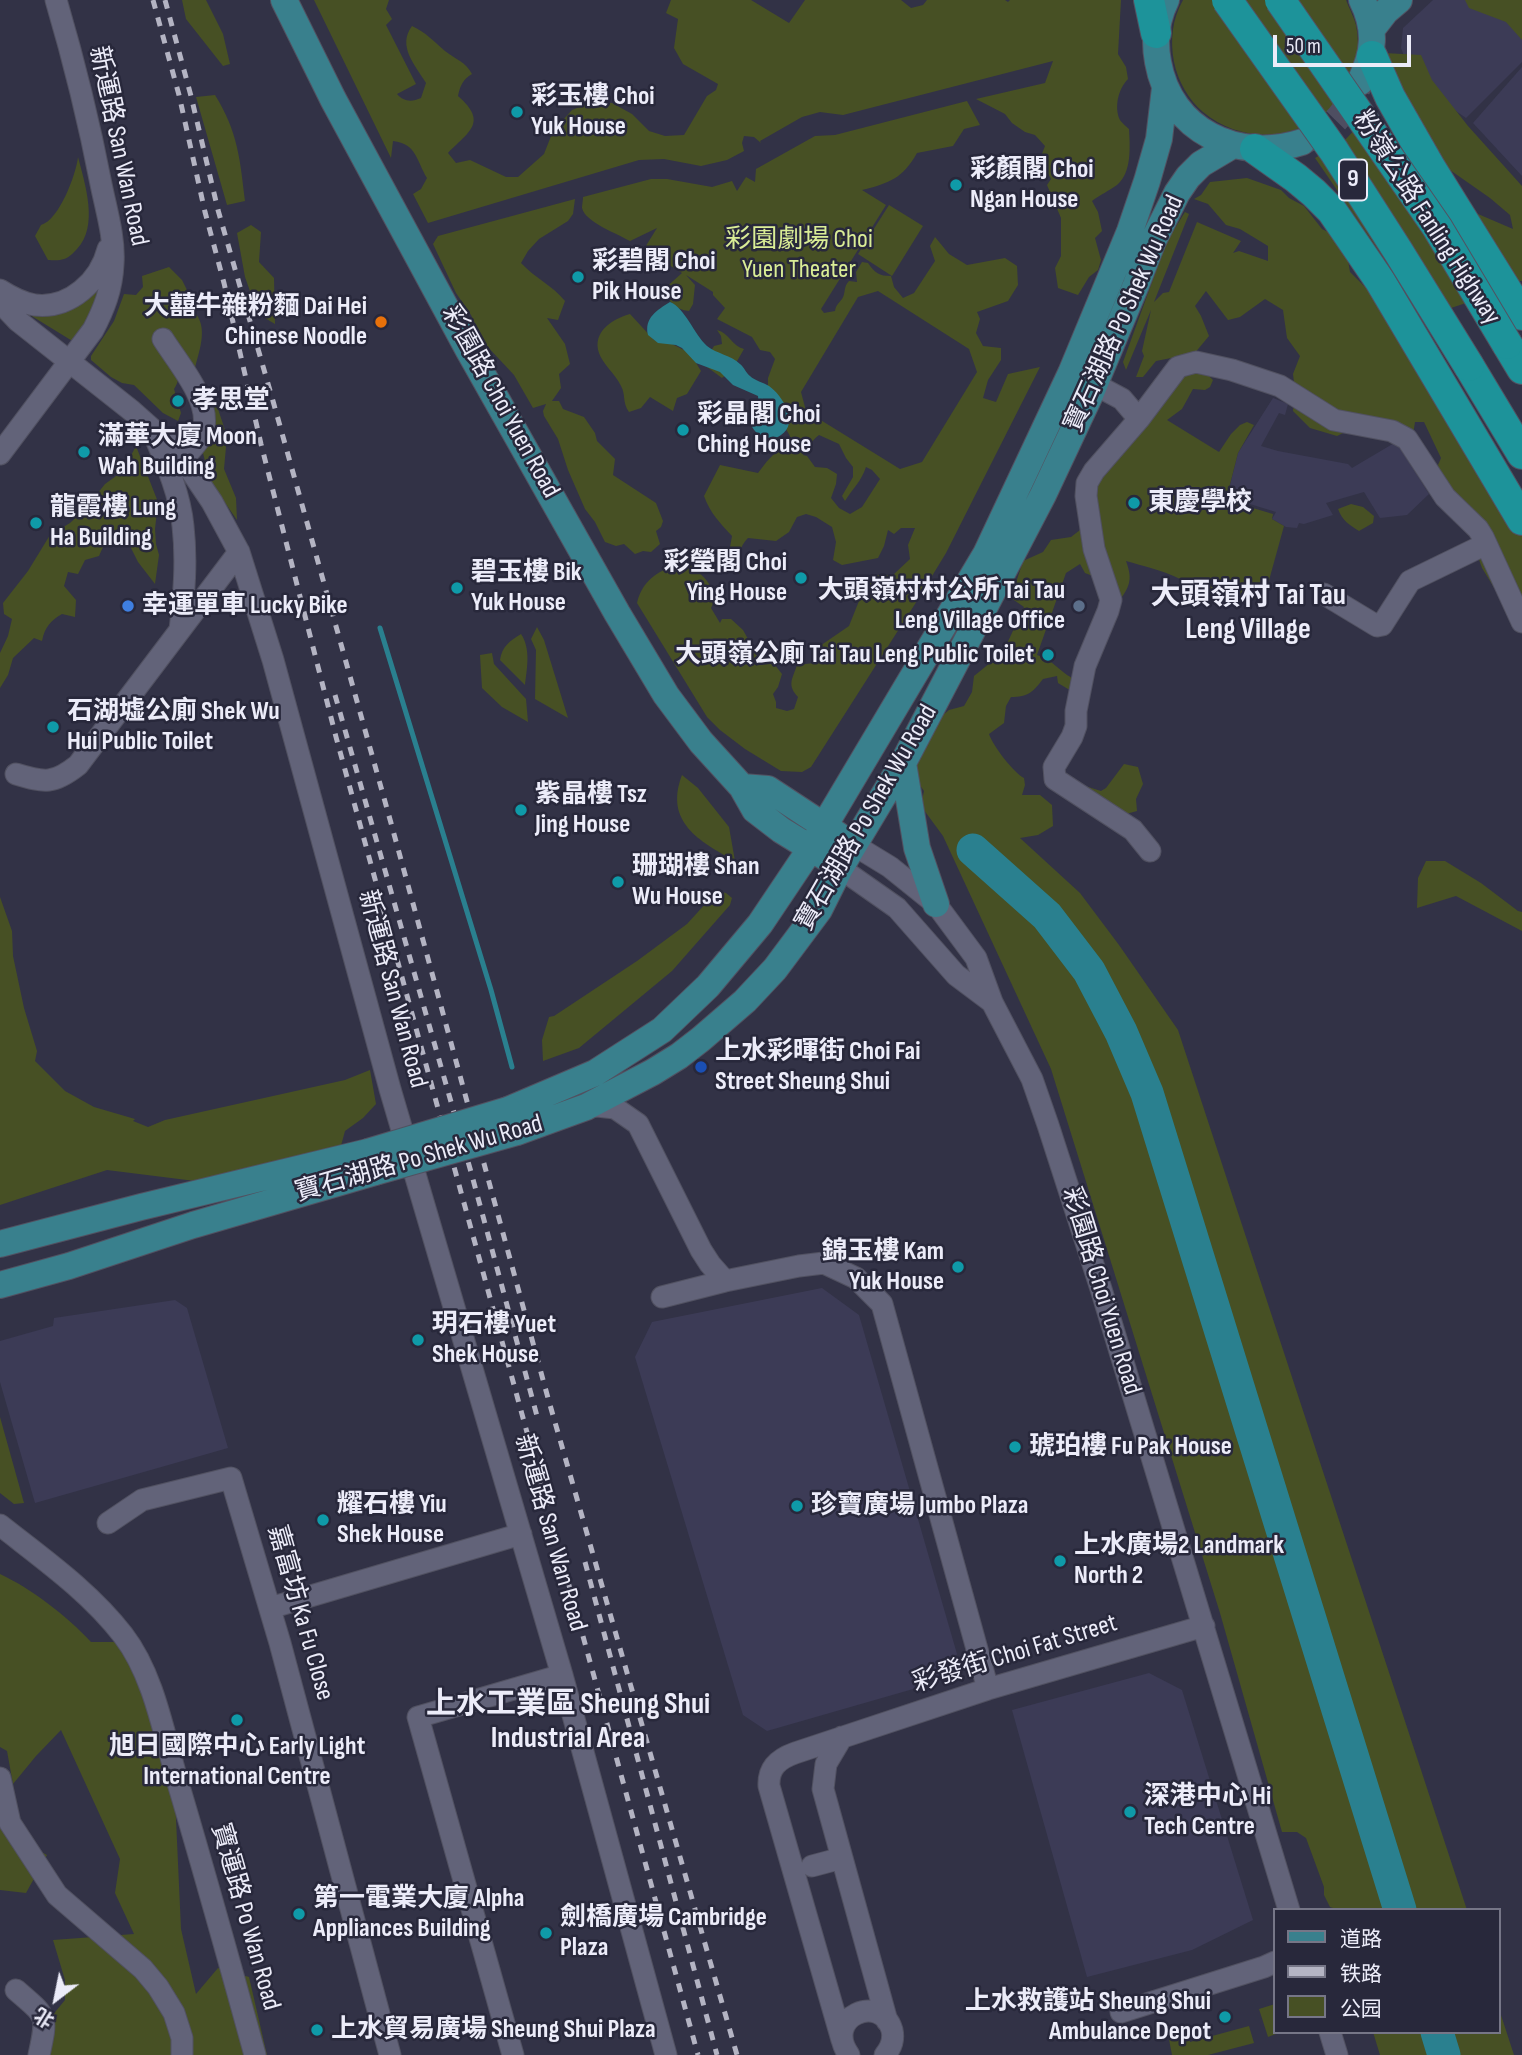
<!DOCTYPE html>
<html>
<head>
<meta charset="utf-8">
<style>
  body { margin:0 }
  #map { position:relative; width:1522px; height:2055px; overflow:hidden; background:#323246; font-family:"Sofia Sans Condensed","Noto Sans SC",sans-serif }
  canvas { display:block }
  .legend { position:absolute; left:1273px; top:1908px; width:228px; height:126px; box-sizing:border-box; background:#28283b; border:2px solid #767687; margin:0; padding:9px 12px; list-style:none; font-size:21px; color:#ececf9 }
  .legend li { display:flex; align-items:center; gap:14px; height:35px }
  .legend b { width:35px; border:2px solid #767687 }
  .north { position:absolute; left:21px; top:1964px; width:70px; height:70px; -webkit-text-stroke:5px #28283b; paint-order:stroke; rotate:212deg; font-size:19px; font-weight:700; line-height:28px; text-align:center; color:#ececf9 }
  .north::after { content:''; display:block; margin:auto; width:24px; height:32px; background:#ececf9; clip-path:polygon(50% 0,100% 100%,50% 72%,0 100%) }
  .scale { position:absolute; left:1273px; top:35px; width:138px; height:32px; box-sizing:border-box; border:4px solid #ececf9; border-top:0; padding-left:9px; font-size:21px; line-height:24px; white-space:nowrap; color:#ececf9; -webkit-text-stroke:5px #28283b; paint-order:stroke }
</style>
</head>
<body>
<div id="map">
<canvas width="1522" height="2055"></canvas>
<ul class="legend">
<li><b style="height:9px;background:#39808d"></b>道路</li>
<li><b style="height:9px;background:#b4b4c3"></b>铁路</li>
<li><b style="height:19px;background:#475024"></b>公园</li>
</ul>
<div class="north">北</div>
<div class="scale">50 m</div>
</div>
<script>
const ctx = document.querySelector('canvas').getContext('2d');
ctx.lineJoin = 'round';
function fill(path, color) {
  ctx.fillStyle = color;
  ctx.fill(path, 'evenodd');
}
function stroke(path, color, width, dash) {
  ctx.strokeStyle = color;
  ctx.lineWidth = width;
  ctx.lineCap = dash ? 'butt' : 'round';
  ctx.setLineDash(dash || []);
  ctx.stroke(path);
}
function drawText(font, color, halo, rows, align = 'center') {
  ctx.font = font + ' "Sofia Sans Condensed","Noto Sans SC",sans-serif';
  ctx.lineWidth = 5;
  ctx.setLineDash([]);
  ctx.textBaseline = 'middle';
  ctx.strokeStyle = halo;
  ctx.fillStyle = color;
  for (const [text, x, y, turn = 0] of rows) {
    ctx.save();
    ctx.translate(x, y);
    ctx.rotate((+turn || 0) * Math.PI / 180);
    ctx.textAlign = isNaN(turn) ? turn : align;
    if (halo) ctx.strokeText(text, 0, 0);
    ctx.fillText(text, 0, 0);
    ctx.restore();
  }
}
const built = new Path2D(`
  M1433,0h76l13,14v48l-56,56 -29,-20 -26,-23 -10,-27 2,-20z
  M1522,67v109l-49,-53z
  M1273,398l15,6 -3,11 -6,-2 -18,33 17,5 70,13 4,4 44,-26 33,52 -22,21 -27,3 -16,-26 -38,11 7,12 -29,9 -5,-1 -2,5 -11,-1 -14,-8 4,-7 -49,-15 11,-44z
  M822,1288l37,27 98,339 -16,27 -174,50 -24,-16 -108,-358 17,-35z
  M175,1300l12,8 41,140 -193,55 -35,-121v-41l53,-15 1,-8z
  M1149,1673l33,17 71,230 -61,30 -105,27 -75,-267z`);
const green = new Path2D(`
  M182,0h24l17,34 7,30 -7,2 -37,-47z
  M314,0h75l-3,9 6,10 -6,6 30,59 -19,10c7,8 15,8 24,4l5,-15c-11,-18 -29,-37 -14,-57 15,7 21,15 33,25 10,8 21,11 27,23 -9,5 -12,12 -14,22 31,27 10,36 -10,57l8,10 14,-3 36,17h12l26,-23 9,-23 19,-21 20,-8 20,1 20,11 17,17 16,5 19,-1 23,-39 9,-6 2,-6 -35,-20 -9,-16 4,-29 -12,-6 5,-13h80l38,23 16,-23h96l10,8 12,-3 4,-5h78l3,2 2,-2h111l-3,54 8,13 2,12c-10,10 -14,29 -8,41 1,2 8,8 9,9 1,17 3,44 -12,56 -8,6 -16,9 -25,16l6,11 4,19 -7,7 6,22 -3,10 -9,7 -11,18 -20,-7 -3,-20 6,-12v-38l-14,-33 4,-6 -11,-20 5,-13 -10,-11 -10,-3 -13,-9 -7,-9 -29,-15 69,-16 8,-22 -210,54 -23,-3 -18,5 -42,24 1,2 -7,-6 -10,-1 -2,7 2,8 -17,9 -26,6 -37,-7 -25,1 -211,63 -15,-29 8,-5 6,-11c-11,-18 -10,-34 -34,-37l-2,17z
  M1183,0h163c3,8 8,17 10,25 17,88 -85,143 -153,87 -15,-13 -25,-31 -29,-50 -4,-22 -2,-42 9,-62z
  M1465,0h57v40l-16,-18 -37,-14z
  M1384,53l37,2 11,25 36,46 54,60v95h-4l-61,-57 21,-10 35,15 -3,-14 -20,-17 -40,-28 -11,28z
  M215,95c23,37 25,64 30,106l-18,4 -31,-108z
  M967,101l13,24 -16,4 -11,17 -36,7c-14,25 -27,30 -55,37l24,15 -65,104 3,4 11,-2c1,-6 3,-7 7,-12 4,-6 1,-12 7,-18l8,1 -1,-10 6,-10 6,1c7,10 11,13 23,13l3,11 9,11 11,-5 21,-32 -5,-15 5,-9 14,17 18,11 38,-7 12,8 1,19 -10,16 -31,11 3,7 -4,14 7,13 18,2v12l-13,20 -5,18 13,4 12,-28 32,-7 -94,186 -31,51 -104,163 -9,5 -21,-1 -36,-22 -25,-19 -13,-13 -70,-114c6,-26 27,-36 51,-40 13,11 34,27 23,45l9,15 2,-4h9l12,11 15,27 13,3 11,14 -4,13 -5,7 3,8v6l11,3 7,-2 4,-12c-11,-12 -6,-17 -1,-32l17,-2 3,-15 32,-22 18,-45 8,-6h18l17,-16 -2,-14 7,-17h-14l-7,6 -6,-4 -4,16 -6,12 -36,7 -9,-5 3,-18 -4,-15 -16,-10 -10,-3 -9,3 -8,15 -13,9 -28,-3c-11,11 -9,22 -8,36l-13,-10 5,-28c-12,-13 -22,-23 -28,-40l16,-31 38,8c8,-10 14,-21 27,-24l5,-13 -22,-38v-20l7,-19 -5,-7 -10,-2 -8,-13 -35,-18 8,-11 -12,-13v-3l-27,-17 9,10 -2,19 -4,7c-14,-1 -20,-10 -26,-21l19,-17 -38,-24 13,-21 -27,13c-12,-7 -45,-19 -48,-33 0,-2 1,-8 1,-11l68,-18h16l45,8 20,-6 5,10 9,-14 9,5 1,-13 59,-33 20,-1zM878,291l91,58 8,23 -55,90 -22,7 -94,-58 -5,-19 57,-95zM819,435l20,9 7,14 7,9v10l-11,19 3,5c8,-13 16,-19 21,-34l6,3 8,9 -18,28 -12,7 -11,-6 -8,-10 5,-14 1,-10 -10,-6 -12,-1 -8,-11 -4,-1c5,-7 9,-15 16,-20z
  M1359,125l128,171 -63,21 -109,-159 30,-18z
  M78,157c7,27 21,69 -1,92 -4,4 -7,8 -13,10 -5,2 -12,1 -16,1l-13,-24 6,-11c18,-5 35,-50 37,-68z
  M1247,178l34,12 8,8 15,8 18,23 10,5 14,15 4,23 19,19 153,244v98l-40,-65 -21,-59 -19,-25 -4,-19 3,-7 -17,-36h-9l-2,13 -66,-4 -10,5 -27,-8 -17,-17 2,-21 -2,-16 7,-18 -13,-18 -4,-28 -18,-11 -25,18 -12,3 -22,-29 -11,15 6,10 8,20 -20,24 -8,-4 -25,5 -13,16h-7l8,-21 -2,-5 9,-41 -25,60 -3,-8 44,-121 18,-29 4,2 -35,88 9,-9 6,-1 28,-70 44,19 -8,12 6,-2 29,10v-15l-28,-17 -14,-4 -18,-21 -14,-5 7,-4 9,-13z
  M575,199l-2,15 -5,7 -29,18 -11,12 -7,12c15,16 31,22 44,38l-7,19 -11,-2 18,26 5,20 -11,10 2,14 -9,13h7l4,8 21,8 11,16 2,8 18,18 -2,16 43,28 7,18 -2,6 -5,4 4,13 -9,8 -8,-1 -8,3 -11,-10 -8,2 -11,-4 -10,-20 -10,-13 -17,-39 -10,-31 -14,-23 -1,-5 3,-7 -13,4 -19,-33 -29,-31 -14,-29 -15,-22 -23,-49 5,-8z
  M889,205l34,21 -31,50 -34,-22z
  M251,225l10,7 -2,30 15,16 1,46 -17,-10 -13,-37 -8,-44z
  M169,267l13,13 11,22 -3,6c20,15 10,40 5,60l-8,-12c-14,15 -4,20 -13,33l7,24 -3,8 -15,-8 -29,-28 -12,-2 -11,-6 -20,-17v-4l23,-35 10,-27 12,1 7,-8 -1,-11z
  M96,291l2,1 -7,24 -17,26 -44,-27c34,-3 39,-3 66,-24z
  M630,314l24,26 18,4 18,9 11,18 -14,23 -10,4 -4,13 -23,-14 -9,11 -12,4c-7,-10 -3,-17 -8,-26 -5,-11 -19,-23 -22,-33 -7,-21 13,-34 31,-39z
  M717,330c12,3 15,16 27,19l-12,21 -10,8 -15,-11v-9l7,-12 8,-2 -1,-8z
  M1193,370l13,3 7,7 -3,7 -5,3 -12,-1 -11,20 -15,11 52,32 12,-18 9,-9 7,-3 7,3 -16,28 -12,47 47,14 -1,5 12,7 -16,58 -10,2 10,1c-5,16 -39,19 -53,14 -13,-6 -25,-17 -37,-23 -16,-8 -35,-12 -52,-17 5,14 6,22 -4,36l-17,-5 -7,-14 -13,-5 -5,-9 -14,9 -29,82c16,5 21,15 35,23l3,12 -7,-1 -10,-6 -1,-7 -14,3c-10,13 -15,18 -32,18l-5,9 -2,17 -15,11c4,12 24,38 35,44l1,7 -3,10h18l12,10 1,21 -15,9 -18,3 60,55 39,52 59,85 289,880h-128l-9,-3 -6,-12v-8l-18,-49 -9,-6h-15l-62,-219 -169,-544 -108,-233 -22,-30 3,-15 -8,-11v-18l22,-43 11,-9 15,-4 8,-14 2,-16 16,-13h8l26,-56 -13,-9 12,-37 20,-9 8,-12 20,-3 9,-7 1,-37 88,-113z
  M202,389l14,14 11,33 -3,33 12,29 1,22 -27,-39 -7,-28 -5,-7z
  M136,446l22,56 -3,27 1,15 3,11 -4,29 -17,-22 -14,-28v7l-22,-1 1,7 -4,9 -14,4 -7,14 -10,-2 -4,14 12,14 -1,17 -13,-3c-12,7 -17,13 -20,27l-8,-3 -21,20 -5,17 -8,13v-35l8,-17 4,-17 -8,-5 -1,-11 25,-32 22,-36 20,-12 16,-15 19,-24 18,-13z
  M1351,504l12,3 11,9 -1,7 -14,8c-10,-6 -17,-11 -21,-22z
  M537,627l7,13 24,78 -33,-19 1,-49 -5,-11z
  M521,634c10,15 6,34 4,51l-25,-25c2,-14 10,-19 21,-26z
  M492,653l2,11 32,35 2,23 -26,-15 -20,-19 -2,-33z
  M1124,764l14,3 5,17 -7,15 1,12 -11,3 -44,-29 19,6 5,-3z
  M682,775l16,13 31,39 6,34c-36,-20 -71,-39 -53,-86z
  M1426,861h19l36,22 37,28 4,1v19l-66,-35 -39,12 1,-30z
  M717,891l9,2 6,5 -2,7 -58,66 -93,77 -36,13 -1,-21 7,-23 5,-1 83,-55 50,-37z
  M0,897l12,34 1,25 11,52 13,43 -2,10 30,30 29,16 41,12 -2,2 15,6 17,-7 180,-40 25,-10 6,34 -13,14 -18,13 -6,22 -61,14 -35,1 -32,15 -104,-13 -107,35z
  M0,1417l24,86 -10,1 -14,-11z
  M0,1574c32,15 67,42 91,68h25l10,-20 38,76 30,101 -19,-2 6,132 15,65 22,-26 31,9 18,78h-224l8,-38 14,-17v-20l-12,-40 81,-6 -19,-41 5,-34 -59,-129 -25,26 -23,28 -6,-33 -7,-4z
  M0,1823l5,9 42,23 -21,38 -26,-3z
  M1275,2004v28h6l-13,5 -9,-28z
  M1499,2009l15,46h-134l-7,-23h126z
  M1186,2026l4,16 59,-16 5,17 -46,12h-36l-5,-26z`);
const water = new Path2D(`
  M670,302c15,6 24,32 37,44 10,8 24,9 33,18 4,3 6,9 10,12 5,5 13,6 19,10 13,9 31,37 12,49 -16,12 -45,-12 -22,-29l-1,-10 -25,-11 -13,-13 -24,-9 -14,-15 -6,-3 -18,-2 -10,-8c-4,-17 9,-25 22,-33z`);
const stream = new Path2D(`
  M380,628l111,362 21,77`);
const river = new Path2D(`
  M973,850l74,66 42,55 32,61 26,61 253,817
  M1437,2032l7,23`);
const majorTunnel = new Path2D(`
  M1303,141c29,-10 43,-30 57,-57`);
const minor = new Path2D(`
  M0,290c11,7 22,13 35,15 35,4 65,-24 73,-56
  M0,302l18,19 114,90 36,32 15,16 29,43 27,50 34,108 117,429 172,586 104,380
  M163,339c15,24 46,59 41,88 -1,12 -14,23 -21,32
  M1094,384l28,15 17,20
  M155,437c12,28 25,58 28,89 4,35 1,69 -3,104
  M0,454l93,-124c11,-21 19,-41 20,-66 2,-26 -7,-55 -12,-80 -12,-62 -27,-123 -45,-184
  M1324,594l53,32 5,-1 28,-44 76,-37
  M16,774c29,9 38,10 62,-9l161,-213
  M854,845l36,22 46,37 40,54 16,44 40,77 16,46 53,164 188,621
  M1150,851l-17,-21 -78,-51 -1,-12 18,-30 4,-11v-15l9,-45 23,-55 3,-11 -17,-51 -8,-53 1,-13 7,-12 45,-52 39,-52 18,-5 36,8 48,16 54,34 58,11 15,8 38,58 33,32 5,8 39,85
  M840,868l57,40 59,67 36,27
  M586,1107l11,-1 18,2 23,16 63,126 9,14 15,17
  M662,1297l63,-16 74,-15 25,-3 32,15 26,26 106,385
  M108,1523l34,-23 89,-22 49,165 110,412
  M0,1525c43,34 89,66 123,110 31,40 41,100 55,148 27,91 52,181 77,272
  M270,1608l251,-74
  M842,1737l-16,27 -3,25 64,232
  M0,1778l10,45 47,72 86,74 15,18 16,26 8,25v17
  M812,1866l30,-8
  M16,1990c31,27 32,24 23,65
  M1121,2012l143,-45 11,-5
  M1330,2032l7,23
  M842,2040l-73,-254c-1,-18 9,-27 26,-33l193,-64 216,-63
  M513,2055l-95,-338 144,-42
  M849,2055c-27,-38 32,-63 43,-25 2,9 -1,18 -7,25`);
const major = new Path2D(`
  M284,0l49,99 135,250 149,264 49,82 35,47 41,45 13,23 26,20 44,27
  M1166,0c-10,20 -12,41 -8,62 12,69 80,101 144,80
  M1372,29l14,-18 13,-11
  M1360,82c14,-29 17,-52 2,-82
  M903,763l14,85 19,56
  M742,787l26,2 70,46
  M508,1110l87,-37 67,-43 46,-44 52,-62 51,-76 175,-294 85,-181 59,-142 17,-50 12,-42 6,-51
  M517,1132l69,-25 67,-35 26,-16 22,-17 44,-38 30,-32 44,-59 21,-42 63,-105 140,-268 47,-100 46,-110 17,-44 24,-48 11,-16 13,-13 32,-19
  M0,1244l141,-37 227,-55
  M0,1285l69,-19 124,-41 182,-53`);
const highway = new Path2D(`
  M1149,0l7,33
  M1372,56l18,41 40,70 92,148
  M1255,149l41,29 18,15 18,18 48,70 142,239
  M1507,344l15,25
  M1469,366l53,88`);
const rail = new Path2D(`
  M153,0l26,95 26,117 19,71 37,161 75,293 362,1318
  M165,0l26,96 27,114 55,191 118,422 157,575 189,657
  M335,695l136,477 66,244
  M585,1562l132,493`);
const majorBridge = new Path2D(`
  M368,1152l140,-42
  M375,1172l142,-40`);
const highwayBridge = new Path2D(`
  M1227,0l107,151 64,100 71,115
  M1280,0l157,227 70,117`);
const markers = [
  [517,112,7,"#0f9aa8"],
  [956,185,7,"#0f9aa8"],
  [578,277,7,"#0f9aa8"],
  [381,322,7,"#e8710a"],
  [178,401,7,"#0f9aa8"],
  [683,430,7,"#0f9aa8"],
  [84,452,7,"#0f9aa8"],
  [1134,503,7,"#0f9aa8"],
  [36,523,7,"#0f9aa8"],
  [801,578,7,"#0f9aa8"],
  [457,588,7,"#0f9aa8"],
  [128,606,7,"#3f7fe0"],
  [1079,606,7,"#5c6f8a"],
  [1048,655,7,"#0f9aa8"],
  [53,727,7,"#0f9aa8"],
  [521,810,7,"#0f9aa8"],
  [618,882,7,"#0f9aa8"],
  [701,1067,7,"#1a4fb4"],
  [958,1267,7,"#0f9aa8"],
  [418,1340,7,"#0f9aa8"],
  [1015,1447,7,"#0f9aa8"],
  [797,1506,7,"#0f9aa8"],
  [323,1520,7,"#0f9aa8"],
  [1060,1561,7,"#0f9aa8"],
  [237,1720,7,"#0f9aa8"],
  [1130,1812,7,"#0f9aa8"],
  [299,1914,7,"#0f9aa8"],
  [546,1933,7,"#0f9aa8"],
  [1225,2017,7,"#0f9aa8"],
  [317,2030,7,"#0f9aa8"]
];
const shields = [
  [1353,180,28]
];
const shieldNames = [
  ["9",1353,180]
];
const poiNames = [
  ["彩玉樓 Choi",531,97],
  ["Yuk House",531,127],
  ["彩顏閣 Choi",970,170],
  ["Ngan House",970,200],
  ["彩碧閣 Choi",592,262],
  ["Pik House",592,292],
  ["大囍牛雜粉麵 Dai Hei",367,307,"right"],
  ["Chinese Noodle",367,337,"right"],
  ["孝思堂",192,401],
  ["彩晶閣 Choi",697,415],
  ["Ching House",697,445],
  ["滿華大廈 Moon",98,437],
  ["Wah Building",98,467],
  ["東慶學校",1148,503],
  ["龍霞樓 Lung",50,508],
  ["Ha Building",50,538],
  ["彩瑩閣 Choi",787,563,"right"],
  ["Ying House",787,593,"right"],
  ["碧玉樓 Bik",471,573],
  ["Yuk House",471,603],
  ["大頭嶺村村公所 Tai Tau",1065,591,"right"],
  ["Leng Village Office",1065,621,"right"],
  ["幸運單車 Lucky Bike",142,606],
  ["大頭嶺公廁 Tai Tau Leng Public Toilet",1034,655,"right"],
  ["石湖墟公廁 Shek Wu",67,712],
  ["Hui Public Toilet",67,742],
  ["紫晶樓 Tsz",535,795],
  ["Jing House",535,825],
  ["珊瑚樓 Shan",632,867],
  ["Wu House",632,897],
  ["上水彩暉街 Choi Fai",715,1052],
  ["Street Sheung Shui",715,1082],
  ["錦玉樓 Kam",944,1252,"right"],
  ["Yuk House",944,1282,"right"],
  ["玥石樓 Yuet",432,1325],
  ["Shek House",432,1355],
  ["琥珀樓 Fu Pak House",1029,1447],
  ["耀石樓 Yiu",337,1505],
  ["Shek House",337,1535],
  ["珍寶廣場 Jumbo Plaza",811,1506],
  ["上水廣場2 Landmark",1074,1546],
  ["North 2",1074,1576],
  ["旭日國際中心 Early Light",237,1747,"center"],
  ["International Centre",237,1777,"center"],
  ["深港中心 Hi",1144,1797],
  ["Tech Centre",1144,1827],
  ["第一電業大廈 Alpha",313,1899],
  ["Appliances Building",313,1929],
  ["劍橋廣場 Cambridge",560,1918],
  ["Plaza",560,1948],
  ["上水救護站 Sheung Shui",1211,2002,"right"],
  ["Ambulance Depot",1211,2032,"right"],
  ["上水貿易廣場 Sheung Shui Plaza",331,2030]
];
const streetNames = [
  ["新運路 San Wan Road",118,146,78],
  ["粉嶺公路 Fanling Highway",1426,218,57],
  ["寶石湖路 Po Shek Wu Road",1125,314,-66],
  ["彩園路 Choi Yuen Road",500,402,61],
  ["寶石湖路 Po Shek Wu Road",867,818,-60],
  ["新運路 San Wan Road",392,989,75],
  ["寶石湖路 Po Shek Wu Road",419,1159,-16],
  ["彩園路 Choi Yuen Road",1101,1291,73],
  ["新運路 San Wan Road",550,1533,74],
  ["嘉富坊 Ka Fu Close",300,1613,74],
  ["彩發街 Choi Fat Street",1015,1654,-17],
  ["寶運路 Po Wan Road",245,1917,74]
];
const parkNames = [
  ["彩園劇場 Choi",799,240],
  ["Yuen Theater",799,270]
];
const quarterNames = [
  ["大頭嶺村 Tai Tau",1248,596],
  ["Leng Village",1248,630],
  ["上水工業區 Sheung Shui",568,1705],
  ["Industrial Area",568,1739]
];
fill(built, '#3c3b56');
fill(green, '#475024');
fill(water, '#2a808f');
stroke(stream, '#2a808f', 5);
stroke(river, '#2a808f', 33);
stroke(majorTunnel, '#4e4e61', 26, [26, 13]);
stroke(minor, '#515161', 23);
stroke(major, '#515161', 28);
stroke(highway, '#515161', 32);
stroke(minor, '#626379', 21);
stroke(major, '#39808d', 26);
stroke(highway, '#1d939a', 30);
stroke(rail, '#b4b4c3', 5, [9, 9]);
stroke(majorBridge, '#515161', 28, []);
stroke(highwayBridge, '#515161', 32, []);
stroke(majorBridge, '#39808d', 26);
stroke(highwayBridge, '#1d939a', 30);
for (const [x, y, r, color] of markers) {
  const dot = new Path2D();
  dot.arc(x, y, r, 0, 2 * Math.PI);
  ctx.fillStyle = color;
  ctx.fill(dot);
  stroke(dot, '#28283b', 2.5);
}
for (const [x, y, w] of shields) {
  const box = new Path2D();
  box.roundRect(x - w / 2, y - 20.5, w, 41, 5);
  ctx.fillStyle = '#28283b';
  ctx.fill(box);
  stroke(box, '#ececf9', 2);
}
drawText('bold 24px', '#ececf9', null, shieldNames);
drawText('bold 26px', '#ececf9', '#28283b', poiNames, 'left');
drawText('26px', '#ececf9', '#28283b', streetNames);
drawText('26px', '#daed96', '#28283b', parkNames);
drawText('bold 30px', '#ececf9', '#28283b', quarterNames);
</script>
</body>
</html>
